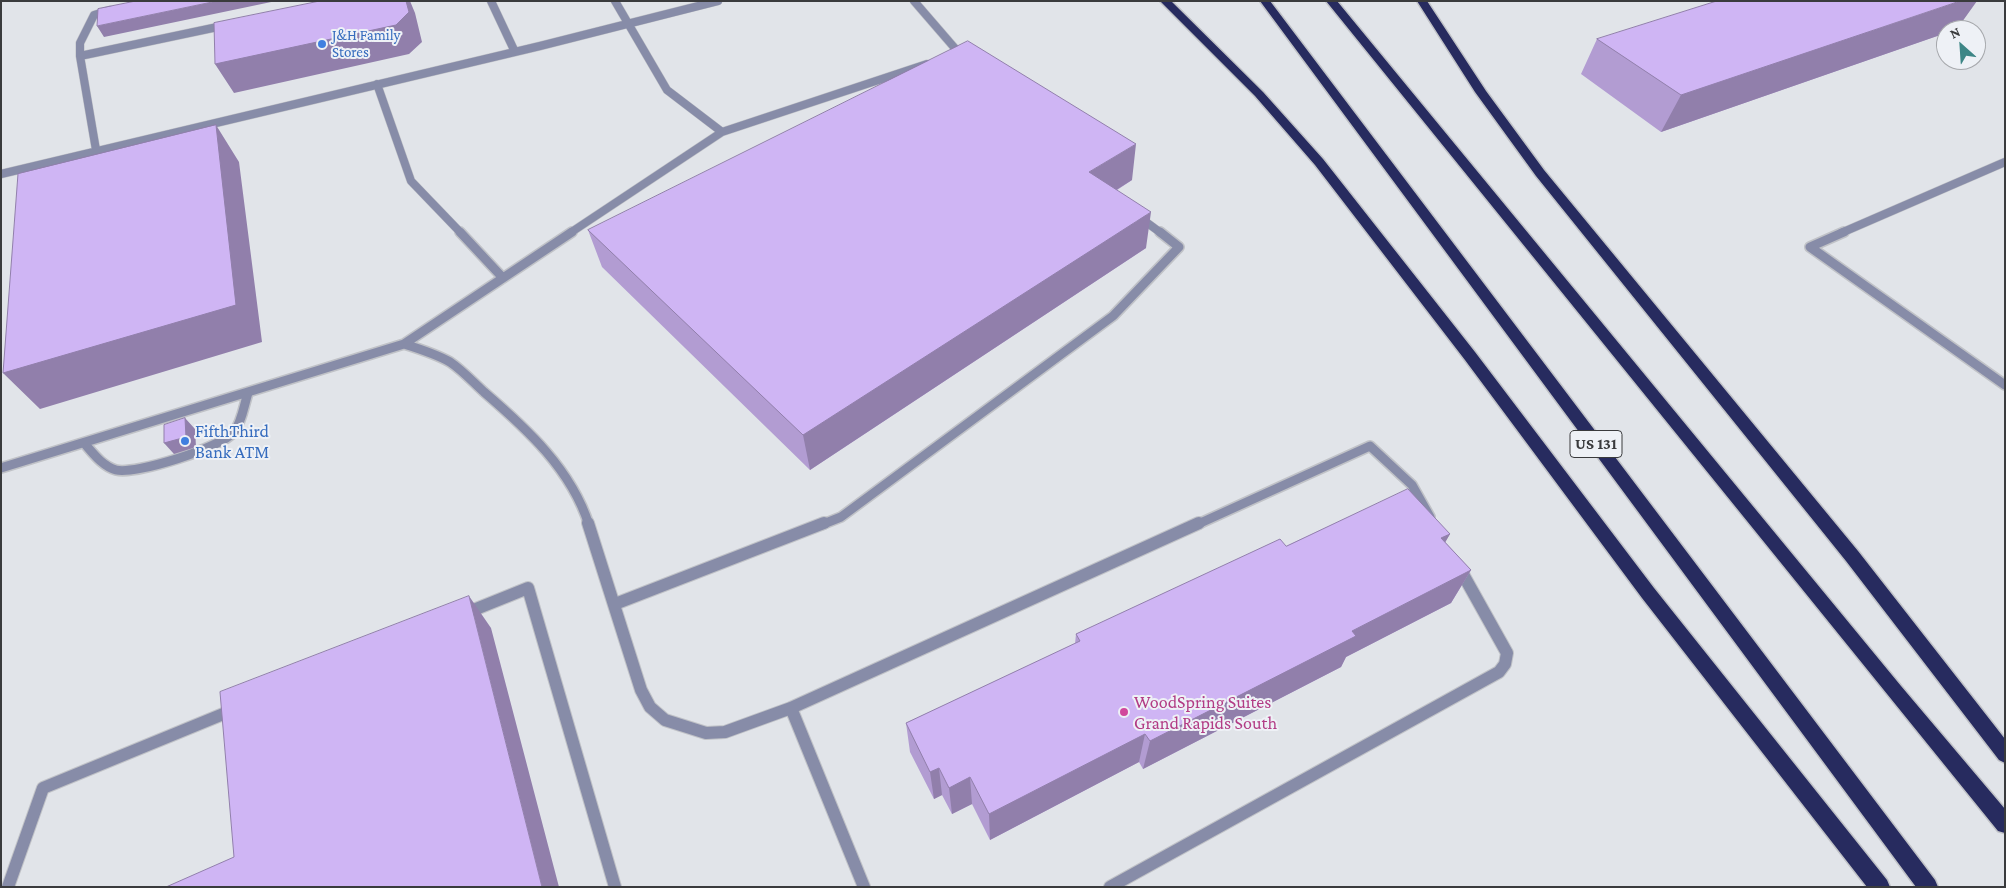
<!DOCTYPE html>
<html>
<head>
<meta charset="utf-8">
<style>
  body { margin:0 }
  #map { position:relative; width:2006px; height:888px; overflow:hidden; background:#e1e4e9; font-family:"Crimson Pro",serif }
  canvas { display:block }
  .frame { position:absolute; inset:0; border:2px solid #3a3b3d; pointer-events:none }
  .north { position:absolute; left:1936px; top:20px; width:50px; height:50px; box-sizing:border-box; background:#eef1f6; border:1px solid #a6a8ac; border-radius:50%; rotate:334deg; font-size:14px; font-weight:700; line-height:20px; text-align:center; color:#3a3b3d }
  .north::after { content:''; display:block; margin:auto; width:18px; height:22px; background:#3d8686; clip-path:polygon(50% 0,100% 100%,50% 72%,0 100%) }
</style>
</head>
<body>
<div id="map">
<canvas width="2006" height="888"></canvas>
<div class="frame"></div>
<div class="north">N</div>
</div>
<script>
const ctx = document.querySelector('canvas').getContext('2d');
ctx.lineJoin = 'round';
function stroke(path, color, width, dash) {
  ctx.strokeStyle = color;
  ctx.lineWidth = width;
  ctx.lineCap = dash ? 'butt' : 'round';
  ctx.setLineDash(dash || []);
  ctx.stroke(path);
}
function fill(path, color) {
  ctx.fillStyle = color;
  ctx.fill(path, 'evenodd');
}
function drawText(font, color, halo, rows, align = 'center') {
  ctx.font = font + ' "Crimson Pro",serif';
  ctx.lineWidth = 4;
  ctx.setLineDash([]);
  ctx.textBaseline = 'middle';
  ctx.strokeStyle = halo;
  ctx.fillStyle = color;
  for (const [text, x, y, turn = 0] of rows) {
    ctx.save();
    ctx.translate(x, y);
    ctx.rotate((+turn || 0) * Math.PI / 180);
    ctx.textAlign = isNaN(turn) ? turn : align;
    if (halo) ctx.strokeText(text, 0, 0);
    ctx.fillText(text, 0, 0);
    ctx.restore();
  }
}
const laneFar2 = new Path2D(`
  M491,1l24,51
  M914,1l45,52 -6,2
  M80,56l147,-31
  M377,84l34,97 50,52
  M722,132l205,-68
  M96,150l-16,-94v-13l14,-28 16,-5
  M1,174l539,-128 178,-45
  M1142,219l19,14
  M570,233l152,-101 -55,-42 -52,-89
  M1841,233l164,-71`);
const laneFar1 = new Path2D(`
  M460,232l43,46
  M1844,232l-34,15 195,138
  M404,344c16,5 32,10 46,18 12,8 23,20 34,30 43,37 87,77 105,133
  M84,443c9,10 18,23 32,27 19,5 104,-22 118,-38 8,-10 10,-27 14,-39
  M1,468l403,-124 168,-112
  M821,525l20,-8 272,-201 66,-69 -19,-15
  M1196,525l174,-79 42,39 18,32`);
const lane = new Path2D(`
  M588,523l53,167 9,17 15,13 41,13 19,-1 66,-24 408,-185
  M615,604l209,-81
  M466,613l62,-25 87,299
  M791,708l73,179
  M8,887l35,-99 190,-78
  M1110,887l389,-215 6,-8 2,-11 -47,-84`);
const highway = new Path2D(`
  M1160,1h11l92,91 60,67 152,193 179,236 233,292 3,7h-23l-225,-289 -177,-238 -150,-195 -60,-69z
  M1260,1h10l665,879 3,7h-22z
  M1326,1h11l564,685 104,123v24l-7,-2z
  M1417,1h10l59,90 58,79 314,381 147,188v24l-6,-3 -153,-199 -310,-385 -61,-84z`);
const wall = new Path2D(`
  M1957,29l-296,103 -80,-58 16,-35z
  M1132,180l-15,10 29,58 -336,222 -208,-203 -14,-37z
  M1450,534l-5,8 26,28 -20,33 -105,54 -5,10 -198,102 -4,-7 -149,78 -18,-36 -20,10 -10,-19 -8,4 -24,-47 -4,-29 169,-79 1,-10 210,-88z`);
const shadedWall = new Path2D(`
  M217,1h59l-172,36 -7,-11z
  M406,1h4l5,12 7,29 -13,12 -175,39 -19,-29z
  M1960,1h17l-20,28 -2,1h-9v3l-285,99 20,-37z
  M216,125l23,37 23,180 -222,67 -37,-36z
  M1136,144l-4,36 -46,29 3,-37z
  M1151,212l-5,36 -336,222 -7,-35z
  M185,418l10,11 1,18 -22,7 -10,-11z
  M1450,534l-19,33 10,-29z
  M1471,570l-20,33 -105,54 -5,10 -198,102 7,-28 202,-110z
  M469,596l22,32 68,259h-17z
  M1145,734l-6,28 -149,78 -1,-26z
  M939,768l3,27 -8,4 -4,-27z
  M970,777l2,27 -20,10 -3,-26z`);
const building = new Path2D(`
  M136,1h81l-120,25 1,-17z
  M320,1h86l3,11 -13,13 -181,39 -1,-41z
  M1717,1h243l-279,94 -84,-56z
  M968,41l168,103 -47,28 62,40 -348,223 -215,-205z
  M216,125l20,180 -233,68 15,-199z
  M185,418l1,19 -22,6v-18z
  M1408,489l42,45 -9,4 30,32 -119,61 4,5 -206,105 -5,-7 -156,80 -19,-37 -21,11 -10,-20 -9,4 -24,-49 174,-82 -4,-7 204,-95 6,7z
  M469,596l73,291h-376l68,-30 -14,-165z`);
const markers = [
  [322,44,5,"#3f7fe0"],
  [185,441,5,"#3f7fe0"],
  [1124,712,5,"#d1479c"]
];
const farShopnames = [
  ["J&H Family",332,35],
  ["Stores",332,52]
];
const shields = [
  [1596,444,52]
];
const shieldNames = [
  ["US 131",1596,444]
];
const shopNames = [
  ["FifthThird",195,431],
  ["Bank ATM",195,452]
];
const hotelNames = [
  ["WoodSpring Suites",1134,702],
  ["Grand Rapids South",1134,723]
];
stroke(laneFar2, '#c0c2c7', 9);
stroke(laneFar1, '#c0c2c7', 12);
stroke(lane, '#c0c2c7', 14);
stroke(highway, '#c0c2c7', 3);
stroke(laneFar2, '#878ca8', 8);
stroke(laneFar1, '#878ca8', 9);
stroke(lane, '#878ca8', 12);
fill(highway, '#272b5f');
fill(wall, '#b29cd2');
fill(shadedWall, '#917fab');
fill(building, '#cfb5f4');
stroke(building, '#917fab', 1);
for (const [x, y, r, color] of markers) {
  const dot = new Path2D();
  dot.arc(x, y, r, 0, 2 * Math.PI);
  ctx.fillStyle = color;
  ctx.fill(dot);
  stroke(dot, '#eef1f6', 2);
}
drawText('15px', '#366cbe', '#eef1f6', farShopnames, 'left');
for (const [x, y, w] of shields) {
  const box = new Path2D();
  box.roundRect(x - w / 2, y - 13.5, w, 27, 4);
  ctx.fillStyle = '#eef1f6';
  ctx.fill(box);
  stroke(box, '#3a3b3d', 1);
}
drawText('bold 16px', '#3a3b3d', null, shieldNames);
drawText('18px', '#366cbe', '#eef1f6', shopNames, 'left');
drawText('18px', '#b23c85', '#eef1f6', hotelNames, 'left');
</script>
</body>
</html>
